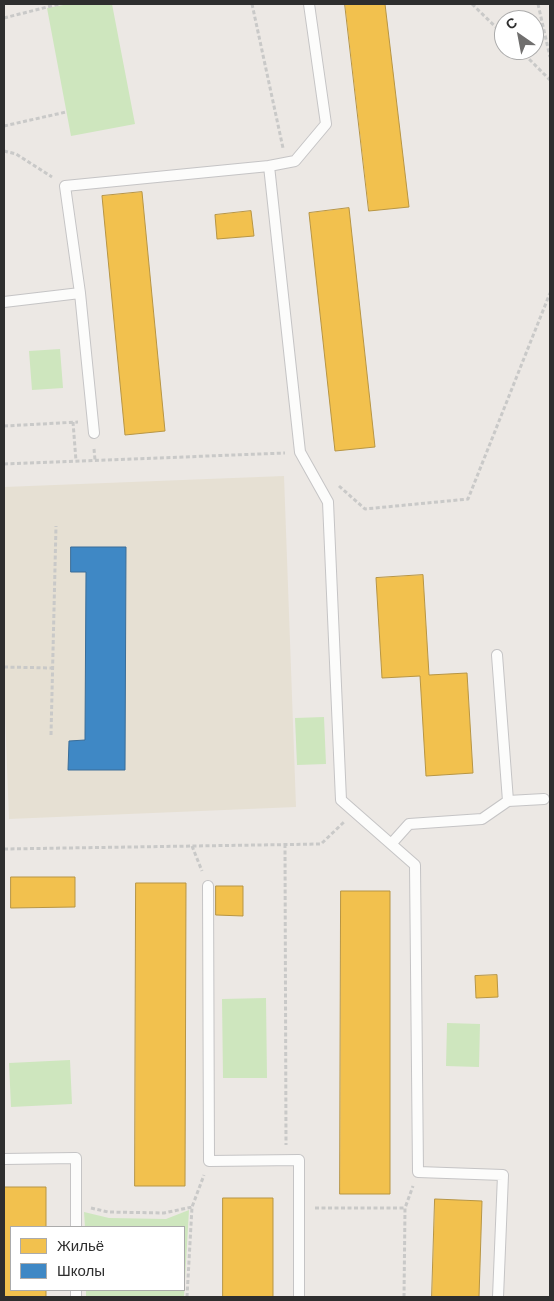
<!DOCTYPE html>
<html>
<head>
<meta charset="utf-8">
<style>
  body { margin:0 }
  #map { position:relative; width:554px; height:1301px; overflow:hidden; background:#ece8e4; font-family:Arial,sans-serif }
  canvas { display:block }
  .frame { position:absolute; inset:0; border:5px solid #2e2e2e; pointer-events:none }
  .legend { position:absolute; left:10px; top:1226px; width:175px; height:65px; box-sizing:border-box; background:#fff; border:1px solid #ababab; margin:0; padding:6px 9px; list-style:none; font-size:15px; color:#2e2e2e }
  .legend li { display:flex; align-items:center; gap:10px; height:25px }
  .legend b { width:25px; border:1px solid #ababab }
  .north { position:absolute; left:494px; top:10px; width:50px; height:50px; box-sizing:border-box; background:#fff; border:1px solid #ababab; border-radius:50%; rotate:327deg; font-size:14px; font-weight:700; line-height:20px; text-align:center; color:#2e2e2e }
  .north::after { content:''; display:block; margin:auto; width:18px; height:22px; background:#706f6e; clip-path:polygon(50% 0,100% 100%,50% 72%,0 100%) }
</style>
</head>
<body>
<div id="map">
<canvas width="554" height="1301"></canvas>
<div class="frame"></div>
<ul class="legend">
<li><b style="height:14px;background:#f2c14e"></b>Жильё</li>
<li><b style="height:14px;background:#3f88c5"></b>Школы</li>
</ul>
<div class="north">С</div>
</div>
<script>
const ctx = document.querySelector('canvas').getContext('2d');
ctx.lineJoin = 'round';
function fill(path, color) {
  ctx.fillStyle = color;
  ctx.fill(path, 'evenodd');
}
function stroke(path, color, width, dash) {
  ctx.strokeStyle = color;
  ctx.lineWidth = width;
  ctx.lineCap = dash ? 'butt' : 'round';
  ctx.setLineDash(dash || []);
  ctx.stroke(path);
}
const education = new Path2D(`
  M284,476l12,331 -287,12 -5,-131v-201z`);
const green = new Path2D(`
  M69,4h43l23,120 -64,12 -24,-128z
  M60,349l3,39 -31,2 -3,-39z
  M324,717l2,47 -29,1 -2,-47z
  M266,998l1,80h-44l-1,-79z
  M447,1023l33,1 -1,43 -33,-1z
  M70,1060l2,44 -61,3 -2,-44z
  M189,1210l-5,87h-98v-7h98v-63h-99l-1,-15 25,6 57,1z`);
const homes = new Path2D(`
  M345,4h40l24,203 -40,4z
  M142,192l23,239 -40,4 -23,-239z
  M349,208l26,239 -40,4 -26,-238z
  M251,211l3,25 -37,3 -2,-24z
  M423,575l6,100 38,-2 6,100 -47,3 -6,-100 -38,2 -6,-100z
  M11,877h64v30l-64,1z
  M136,883h50l-1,303h-50z
  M216,886h27v30l-27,-1z
  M341,891h49v303h-50z
  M497,975l1,22 -22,1 -1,-22z
  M4,1187h42v40h-35v63h35v7h-42z
  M223,1198h50v99h-50z
  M435,1199l47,2 -3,96h-47z`);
const schools = new Path2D(`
  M71,547h55l-1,223h-57l1,-29 16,-1v-5l1,-163h-15z`);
const path = new Path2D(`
  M252,4l31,144
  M472,4l32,31
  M538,4l12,53
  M4,18l55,-14
  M520,50l30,30
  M4,126l62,-14
  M4,151l12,3 36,23
  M73,422l3,39
  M4,426l74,-4
  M94,449l1,11
  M4,464l281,-11
  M339,486l26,23 103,-10 82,-206
  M4,667l49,1
  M51,735l5,-209
  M285,844l1,301
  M192,846l10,25
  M4,849l317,-5 23,-22
  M91,1208l17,4 56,1 28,-6
  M315,1208h90
  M187,1297l5,-90 12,-32
  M404,1297l1,-89 8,-22`);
const service = new Path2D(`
  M309,4l17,120 -31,37 -26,5 31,286 28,50 13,298 74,65 3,307 85,3 -5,122
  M4,302l76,-9
  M94,433l-14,-140 -15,-107 204,-20
  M497,655l11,146
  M392,843l17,-19 73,-5 26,-18 36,-2
  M208,886l1,275 90,-1v137
  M4,1159l72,-1v69
  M76,1297v-7`);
fill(education, '#e6e0d3');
fill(green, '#cee6be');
fill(homes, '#f2c14e');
stroke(homes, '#b79544', 1);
fill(schools, '#3f88c5');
stroke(schools, '#3a6d98', 1);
stroke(service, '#c5c4c5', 12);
stroke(path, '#c9c9c8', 3, [4, 2.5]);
stroke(service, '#fcfcfb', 10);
</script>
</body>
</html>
